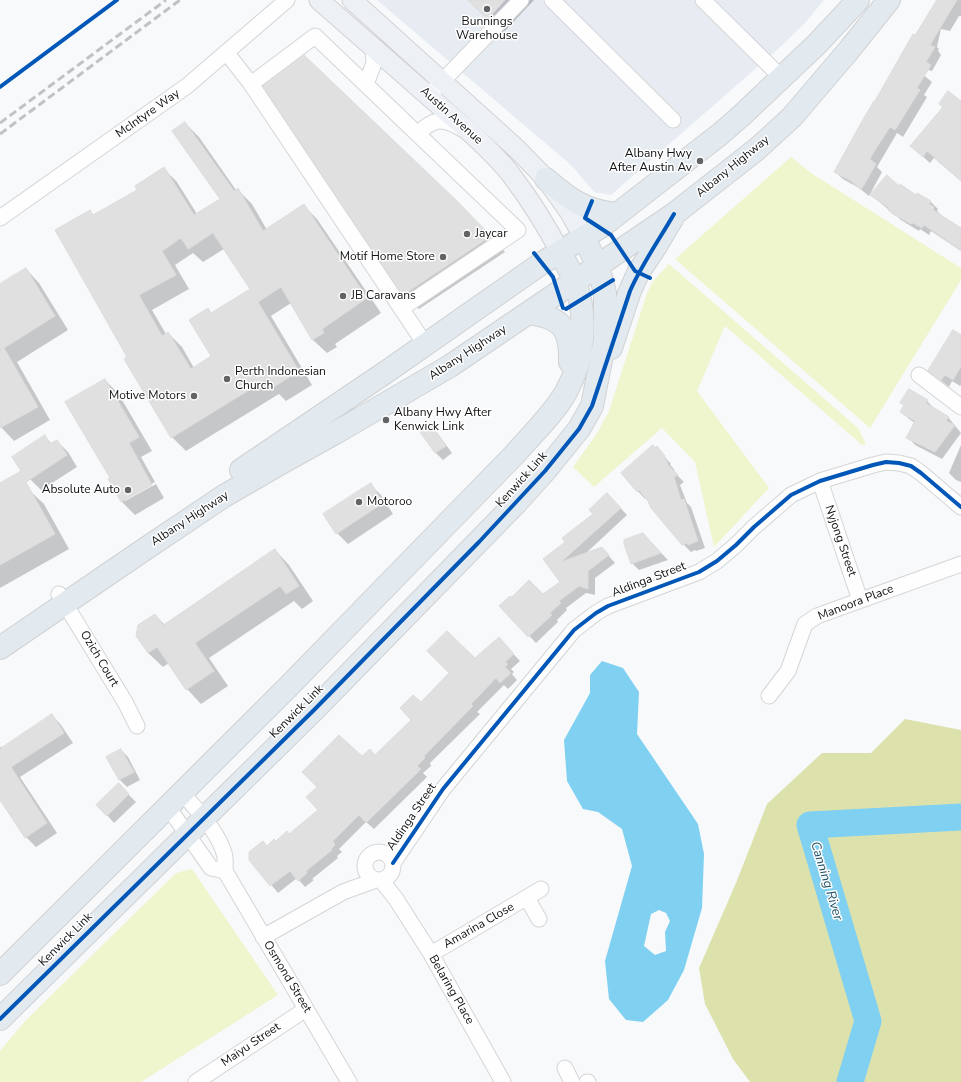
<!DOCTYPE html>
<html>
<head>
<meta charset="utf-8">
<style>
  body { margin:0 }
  canvas { display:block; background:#f7f9fb }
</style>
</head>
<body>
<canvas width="961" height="1082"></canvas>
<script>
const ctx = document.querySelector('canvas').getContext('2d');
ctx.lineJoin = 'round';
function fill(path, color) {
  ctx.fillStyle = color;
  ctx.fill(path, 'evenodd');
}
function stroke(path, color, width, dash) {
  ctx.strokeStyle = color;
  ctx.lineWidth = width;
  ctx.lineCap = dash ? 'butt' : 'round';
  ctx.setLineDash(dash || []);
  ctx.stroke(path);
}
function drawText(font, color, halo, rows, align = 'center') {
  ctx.font = font + ' "Nunito Sans",sans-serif';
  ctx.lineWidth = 3;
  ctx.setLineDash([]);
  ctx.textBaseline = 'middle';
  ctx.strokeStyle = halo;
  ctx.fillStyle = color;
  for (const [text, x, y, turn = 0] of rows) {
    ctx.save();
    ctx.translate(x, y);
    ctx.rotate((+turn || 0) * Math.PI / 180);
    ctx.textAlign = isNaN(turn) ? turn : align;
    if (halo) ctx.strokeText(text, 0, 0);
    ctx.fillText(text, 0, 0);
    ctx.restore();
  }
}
const built = new Path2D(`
  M377,0h447l-20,24 -26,25 -167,146 -17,-3 -23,-27z`);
const green = new Path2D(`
  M791,157l20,16 150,95v12l-91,148 -195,-169z
  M669,264l189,164 8,16 -4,1 -137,-119 -28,65 72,97 -55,59 -19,-85 -33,-34 -68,59 -21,-20 25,-35 11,-21 38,-118 6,-12z
  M192,869l86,126 -137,87h-141v-31l25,-30 151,-148z`);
const forest = new Path2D(`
  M905,719l56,11v352h-211l-17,-23 -28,-55 -6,-36 37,-85 31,-79 55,-51h49z`);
const water = new Path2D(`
  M602,661l21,7 16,24 -2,42 61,90 6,30 -2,54 -18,62 -16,30 -25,22 -17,-2 -17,-21 -4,-38 27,-95 -10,-37 -24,-17 -15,-3 -16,-28 -3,-41 26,-47v-18zM659,910l7,3 4,8 -5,11 1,19 -11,4 -11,-9 7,-32z`);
const shadow = new Path2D(`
  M469,0h65l-31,33z
  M938,0h23v16h-2l-9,15 -9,-2 -4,18 2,2 -1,2 3,4 -9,16 -21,-6 21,17 -8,13 3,2 -24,40 -6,-4 -20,34 5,5 -13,24 -10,-8 -16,-9 -8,-7z
  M265,86l190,115 50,51 -86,57 -15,-14z
  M961,102v79l-27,-23 -4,5 -19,-17z
  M185,123l14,14 37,53h2l14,14 15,26 36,-25 14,14 64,94 -46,31 2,3 -10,6 -14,-13 -22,-37 -20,13 41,69 -26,16 -7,-7 -93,57 -14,-14 -43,-80 -39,-146 4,5 45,-26 24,-22 14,14 20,32 24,-14zM224,249l27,41 -39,24 -4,-5 4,48 -18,11 -12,-21 -14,-14 -2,1 -14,-24 37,-21 -14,-24 18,-12 10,9z
  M899,188l17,8 1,-2 14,8 7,7 -1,2 4,4 -1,1 21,13v22l-30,-20 -2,4 -9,-6 -1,2 -18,-11 -30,-25z
  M26,269l13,14 29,47 -51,32 33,58 -36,21 -14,-15v-141z
  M961,336v49l-1,1 -8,-5 -3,6 -20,-16z
  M105,380l13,13 34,58 -11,6 14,25 -30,17v2l31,-17 8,14 -29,17 -13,-13 -12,-23 2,-1z
  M909,390l18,11 7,7v1l14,8 13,16 -19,26 -27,-14 -7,-8 7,-14 -6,-4 -7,-7 3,-6z
  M431,426l7,8 14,19 -9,7 -7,-7 -14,-20z
  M45,437l7,7 5,-3 11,11 9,15 -36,23 -11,-11z
  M961,445v37l-5,-2 -7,-7z
  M657,448l14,16 -1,1 4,4 1,4 9,9 -4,3 7,18 4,4 14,41 -9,3 -1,-1 -4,2 -8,-8 -37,-47 -1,2 -23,-25z
  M370,484l11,11 12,19 -45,30 -11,-11z
  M0,485l29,5 15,14 25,45 -69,39z
  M614,501l13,14 -43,40 18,-7 13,15 -20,15v17l-9,-2 -20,15 1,2 -10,10 1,2 -22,21 -35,-37 42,-10 19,-14 -18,-23 22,-17z
  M643,534l25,26 -29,10 -7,-7 -8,-22z
  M275,550l14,15 24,36 -11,8 -8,-8 -85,57 19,28 -27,18 -14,-15 -18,-26 -6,4 -15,-14 7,-38 10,10z
  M505,645l15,16 -9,8 3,3 -2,2 5,6 -9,9 -4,-4 -27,27 3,2 -50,49 1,3 -8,7 4,4 -53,52 -8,-7 -27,27 3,3 -5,4 1,2 -26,21 2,1 -9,7 -8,-9 -19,15 -28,-34 17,-12 22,-12 31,-25 42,-52 13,-2 37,-36 9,-16 54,-45z
  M52,715l9,10 12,18 -53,34 37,56 -21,14 -10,-10 -26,-46v-45l2,3z
  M121,750l7,7 12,23 -13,7 -7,-7 -12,-22z
  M119,785l17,17 -22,21 -16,-18z`);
const river = new Path2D(`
  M850,1082l18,-61 -58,-196 151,-8`);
const building = new Path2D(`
  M468,0h37l-17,19z
  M937,0h20l-27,45 5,2 -9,15 5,3 -14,23 3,2 -25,40 -5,-3 -15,23 -5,9 6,5 -15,26 -10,-9 -17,-9 27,-49 13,-22h1l38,-67 2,1z
  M304,55l152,145 35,36 -88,59 -140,-209z
  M948,91l13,10v80l-34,-30 -4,6 -13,-11 33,-39 -4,-3z
  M185,122l49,69 4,-3 25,43 41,-27 63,94 -45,31 2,4 -12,7 -31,-53 -23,15 41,69 -27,17 -5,-9 -96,59 -47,-79 3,-2 -72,-127 35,-20 3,5 44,-25 -2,-4 29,-19 30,48 26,-16 -48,-68zM213,233l37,56 -39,24 -3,-5 -19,12 22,36 -20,13 -23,-37 -6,4 -23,-41 37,-20 -14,-24 19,-13 7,11z
  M887,175l12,11 1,-2 16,11 1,-2 14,8 -2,3 5,3 -1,3 28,18v22l-37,-25 -2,3 -9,-5 -2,1 -18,-10 -5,-4 1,-2 -19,-13z
  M26,268l29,48 -51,32 34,59 -38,21v-144z
  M953,330l8,5v31l-8,14 -8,-5 -4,5 -13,-9z
  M105,379l34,58 -10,6 23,42 -31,17 -13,-23 2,-1 -45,-76z
  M909,389l19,11 -2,3 23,14 -3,4 9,4 -20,27 -29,-14 9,-17 -15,-9 4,-7 -4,-2z
  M431,425l15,21 -11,7 -15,-21z
  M45,435l5,9 7,-4 10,15 -41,27 29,52 -55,31v-82l21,-12 -9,-14z
  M653,445l2,3 2,-2 8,10 -1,1 3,4 1,4 10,10 -4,2 7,23 3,-1 14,42 -10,4 -1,-2 -5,2 -31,-37 -3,-7 -9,-11 -2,2 -16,-19z
  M371,483l12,20 -47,31 -13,-20z
  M607,493l14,15 -60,54 41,-15 7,8 -21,16v18l-9,-3 -20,15 2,2 -11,10 2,2 -24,22 -29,-31 11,-10 2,1 17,-17 14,14 17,-12 -17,-23 22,-17 -3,-4 31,-24 -4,-4z
  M643,533l18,20 -30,11 -7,-20v-4z
  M275,549l24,37 -13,8 -6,-8 -85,57 19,28 -28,19 -29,-43 -9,6 -12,-17 2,-11 17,-11 8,11z
  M447,631l28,27 24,-21 15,17 -9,8 3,2 -3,3 6,6 -11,10 -4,-5 -23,24 -2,2 2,2 -49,50 1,2 -8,8 4,3 -55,54 -7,-8 -26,26 2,4 -4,4 1,1 -26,21 1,2 -9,8 -8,-10 -20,15 -21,-26v-8l14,-11 4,5 7,-7 2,2 11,-10 2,3 29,-24 -12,-13 11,-10 -15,-15 37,-37 23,21 8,-7 5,6 36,-35 -11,-12 13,-13 8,7 28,-29 -22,-22z
  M52,714l12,19 -53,34 36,56 -22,15 -25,-38v-51z
  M121,749l13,23 -15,8 -13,-23z
  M119,783l10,11 -22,22 -11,-11z`);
const minor = new Path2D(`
  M552,0l121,120
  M703,0l79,78
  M226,52l25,32 174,260
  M251,84l64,-48 203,194 -116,78
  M366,84l8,-21 -1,-17
  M428,96l93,-96
  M418,134c15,-16 25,-17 44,-5
  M0,218l187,-132 100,-86
  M919,375l42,32
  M820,481l40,119
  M59,594l66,108 12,24
  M769,696l19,-25 17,-47 12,-8 144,-52
  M182,792c14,18 36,39 42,61 2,5 1,13 1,18l124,211
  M168,807l43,61 14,3
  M365 866a14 14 0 1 1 28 0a14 14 0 1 1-28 0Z
  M393,863l50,-74 131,-159 22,-17 12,-7 91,-34 18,-11 19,-16 18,-18 37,-32 29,-14 53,-16 13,-3 13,1 12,3 10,7 40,34
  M381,880l15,19 35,55 72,128
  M527,898l12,21
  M263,937l80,-45 33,-12
  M431,954l110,-65
  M565,1068l7,14
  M196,1082l110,-73
  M587,1082h1`);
const major = new Path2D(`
  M319,0l154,135c14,13 28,26 39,41 18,24 34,49 48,76
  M352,0l165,149 29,30 24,34 14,25`);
const highway = new Path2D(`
  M546,179c23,20 39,32 71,35
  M528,313c34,4 43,16 42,49
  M611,348l19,-57 8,-18 18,-27 16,-27
  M241,470l148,-100 153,-107 60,-37 117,-91 22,-19 76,-72 41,-44
  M0,648l145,-99 79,-53 57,-33 56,-31 113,-66 224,-152 83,-65 35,-32 57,-67 40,-50
  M0,974l288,-287 227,-233c17,-20 38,-39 51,-62 18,-32 22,-75 9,-110 -4,-10 -10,-20 -15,-30
  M0,1019l315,-310 201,-206 29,-32 34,-42 13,-23 13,-66v-47l-7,-27 -14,-28`);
const rail = new Path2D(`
  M0,123l166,-123
  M0,134l180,-134`);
const cycleway = new Path2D(`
  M0,87l117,-87
  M592,201l-7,17 26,17 24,36 15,7
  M534,253l19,24 10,31
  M566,309l47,-29
  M393,863l50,-74 131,-159 22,-17 12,-7 91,-34 18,-11 19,-16 18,-18 37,-32 29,-14 53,-16 13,-3 13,1 12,3 10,7 40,34
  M0,1019l315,-310 164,-167 66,-71 34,-42 13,-23 38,-115c12,-27 29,-51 44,-77`);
const markers = [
  [487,9,4,"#626365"],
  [700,161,4,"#626365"],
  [467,234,4,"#626365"],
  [443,257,4,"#626365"],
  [343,296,4,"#626365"],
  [227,379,4,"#626365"],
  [194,396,4,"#626365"],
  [386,420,4,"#626365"],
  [128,490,4,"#626365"],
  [359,502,4,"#626365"]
];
const poiNames = [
  ["Bunnings",487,22,"center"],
  ["Warehouse",487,36,"center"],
  ["Albany Hwy",692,154,"right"],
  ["After Austin Av",692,168,"right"],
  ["Jaycar",475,234],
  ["Motif Home Store",435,257,"right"],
  ["JB Caravans",351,296],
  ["Perth Indonesian",235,372],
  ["Church",235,386],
  ["Motive Motors",186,396,"right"],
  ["Albany Hwy After",394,413],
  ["Kenwick Link",394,427],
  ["Absolute Auto",120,490,"right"],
  ["Motoroo",367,502]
];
const streetNames = [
  ["McIntyre Way",148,114,-35],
  ["Austin Avenue",451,116,42],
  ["Albany Highway",733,167,-39],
  ["Albany Highway",468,353,-33],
  ["Kenwick Link",522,480,-48],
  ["Albany Highway",190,519,-33],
  ["Nyjong Street",840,541,71],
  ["Aldinga Street",649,580,-21],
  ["Manoora Place",856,603,-21],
  ["Ozich Court",99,659,59],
  ["Kenwick Link",297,712,-45],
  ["Aldinga Street",412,817,-56],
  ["Amarina Close",479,926,-30],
  ["Kenwick Link",66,940,-45],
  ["Osmond Street",287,977,59],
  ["Belaring Place",451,990,60],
  ["Maiyu Street",251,1045,-34]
];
const waterNames = [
  ["Canning River",826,881,73]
];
fill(built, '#e7ecf3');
fill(green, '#eff5cd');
fill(forest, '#dde2ad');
fill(water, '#7fd0f1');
fill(shadow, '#0003');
stroke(river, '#7fd0f1', 27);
fill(building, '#e0e0e1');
stroke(building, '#dcdcdd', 1);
stroke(minor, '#d4d5d7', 17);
stroke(major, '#d1d2d3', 21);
stroke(highway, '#d1d2d3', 24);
stroke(minor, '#fefefe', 15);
stroke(major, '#edf1f6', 19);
stroke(highway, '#e2e9ef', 22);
stroke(rail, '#c1c2c2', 3, [8, 4]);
stroke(cycleway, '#0057b8', 4);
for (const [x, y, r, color] of markers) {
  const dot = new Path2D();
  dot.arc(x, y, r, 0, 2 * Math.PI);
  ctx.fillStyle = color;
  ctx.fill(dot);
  stroke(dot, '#fff', 1.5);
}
drawText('12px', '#111214', '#fff', poiNames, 'left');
drawText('12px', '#111214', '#fff', streetNames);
drawText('italic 13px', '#235266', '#fff', waterNames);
</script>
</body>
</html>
